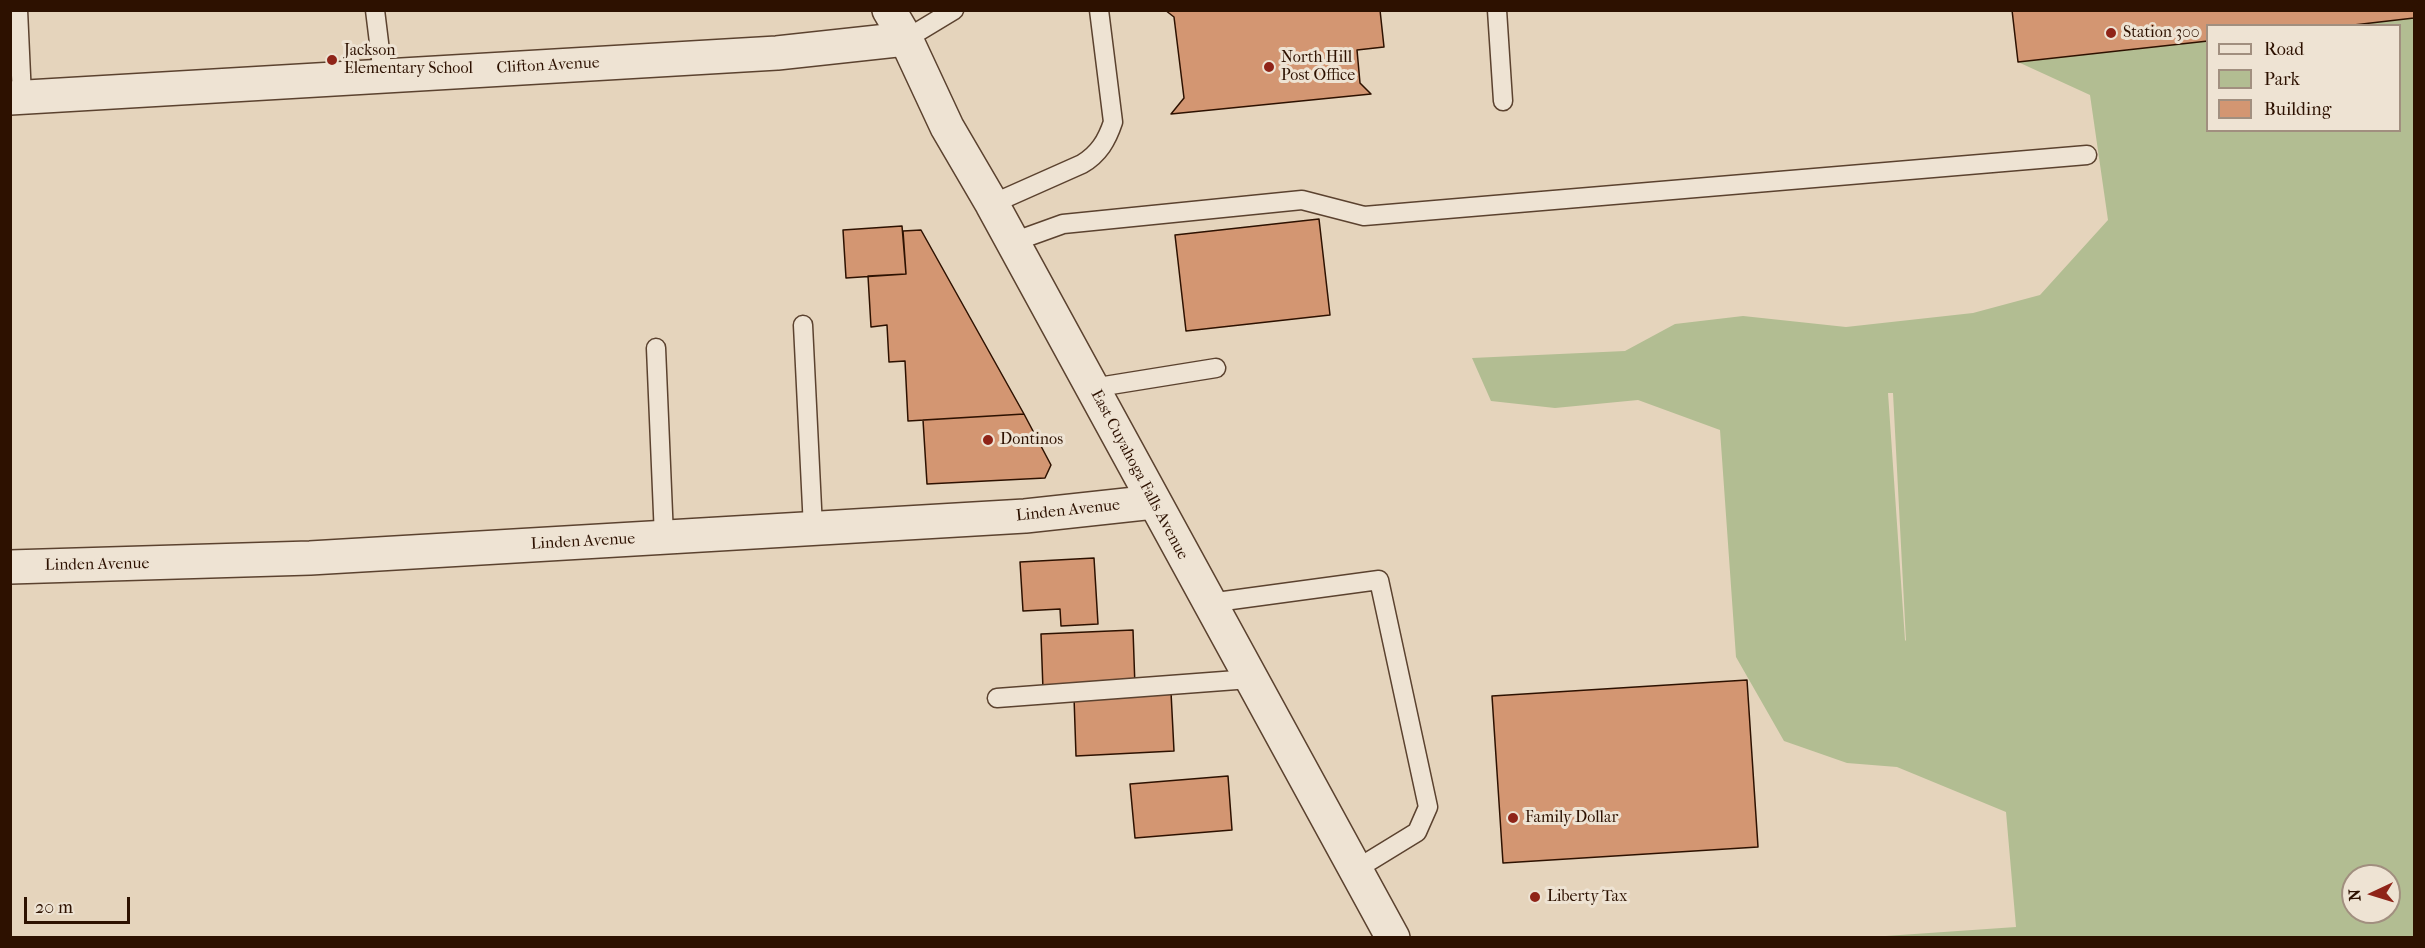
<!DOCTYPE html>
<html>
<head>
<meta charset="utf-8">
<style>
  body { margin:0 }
  #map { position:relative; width:2425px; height:948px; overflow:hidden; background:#e5d4bc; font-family:"IM FELL French Canon",serif }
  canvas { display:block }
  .frame { position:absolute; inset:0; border:12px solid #2d1100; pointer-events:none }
  .legend { position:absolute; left:2206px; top:24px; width:195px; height:108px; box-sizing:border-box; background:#eee3d3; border:2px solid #a18f7f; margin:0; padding:8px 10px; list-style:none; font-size:18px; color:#2d1100 }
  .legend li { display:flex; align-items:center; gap:12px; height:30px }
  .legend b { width:30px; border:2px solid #a18f7f }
  .north { position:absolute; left:2341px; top:864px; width:60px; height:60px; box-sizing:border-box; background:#eee3d3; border:2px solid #a18f7f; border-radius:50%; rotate:266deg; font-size:16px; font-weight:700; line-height:24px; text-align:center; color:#2d1100 }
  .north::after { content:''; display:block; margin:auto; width:21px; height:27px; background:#8f2418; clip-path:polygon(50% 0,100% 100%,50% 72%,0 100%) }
  .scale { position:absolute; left:24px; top:897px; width:106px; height:27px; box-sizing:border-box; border:3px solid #2d1100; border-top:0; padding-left:8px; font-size:18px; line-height:21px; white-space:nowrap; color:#2d1100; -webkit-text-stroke:4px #eee3d3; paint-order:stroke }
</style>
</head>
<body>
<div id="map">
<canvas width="2425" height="948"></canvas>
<div class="frame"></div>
<ul class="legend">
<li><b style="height:8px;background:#eee3d3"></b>Road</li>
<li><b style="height:16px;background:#b2bd92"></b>Park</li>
<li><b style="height:16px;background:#d39672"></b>Building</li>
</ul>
<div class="north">N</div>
<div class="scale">20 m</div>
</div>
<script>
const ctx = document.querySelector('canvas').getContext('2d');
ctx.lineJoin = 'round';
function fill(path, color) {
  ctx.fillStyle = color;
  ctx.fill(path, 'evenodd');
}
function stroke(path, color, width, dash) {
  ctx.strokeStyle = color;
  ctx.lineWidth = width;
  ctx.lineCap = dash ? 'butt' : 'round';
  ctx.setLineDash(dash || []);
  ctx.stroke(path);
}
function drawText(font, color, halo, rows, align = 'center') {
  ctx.font = font + ' "IM FELL French Canon",serif';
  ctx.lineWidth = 6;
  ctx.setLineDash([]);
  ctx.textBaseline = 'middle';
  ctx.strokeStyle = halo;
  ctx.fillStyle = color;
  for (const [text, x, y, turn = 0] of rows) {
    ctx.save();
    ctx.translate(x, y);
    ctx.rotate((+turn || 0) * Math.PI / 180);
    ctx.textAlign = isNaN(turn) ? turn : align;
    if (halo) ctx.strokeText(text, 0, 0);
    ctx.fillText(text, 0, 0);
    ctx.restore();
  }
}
const green = new Path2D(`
  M2414,18v919h-543l145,-10 -10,-115 -109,-45 -50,-4 -63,-22 -48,-84 -16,-227 -82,-30 -83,8 -64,-7 -19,-43 153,-7 50,-27 68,-8 103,11 127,-14 67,-18 68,-75 -18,-125 -72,-33 189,-21 1,89h192v-104l-55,-1zM1888,393h5l13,248 -1,-1zM2353,876h36v36h-36z`);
const building = new Path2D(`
  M1165,10h215l4,37 -27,3 3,33 11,11 -200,20 13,-16 -10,-81z
  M2012,10h402v8l-69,8h-137v15l-190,21z
  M1319,219l11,96 -144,16 -11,-96z
  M902,226l4,48 -60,4 -3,-48z
  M921,230l103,184 -116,7 -3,-60 -16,1 -2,-37 -16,2 -3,-51 38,-2 -3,-43z
  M1024,414l27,51 -6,13 -118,6 -4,-64z
  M1094,558l4,66 -37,2 -1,-17 -37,2 -3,-49z
  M1133,630l2,57 -92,3 -2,-56z
  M1747,680l11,167 -255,16 -11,-167z
  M1171,692l3,59 -98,5 -2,-59z
  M1228,776l4,54 -97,8 -5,-54z`);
const service = new Path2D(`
  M18,10l4,87
  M375,10l8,65
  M1497,10l6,91
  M906,39l48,-29
  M992,204l90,-40c17,-10 25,-24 31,-42l-14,-112
  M1013,242l50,-18 239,-24 62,16 723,-61
  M803,325l10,203
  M656,348l8,189
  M1092,388l124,-20
  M1209,603l170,-23 49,227 -11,25 -62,38
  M997,698l253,-19`);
const minor = new Path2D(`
  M10,98l767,-45 129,-14
  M10,567l300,-9 715,-42 129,-14`);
const tertiary = new Path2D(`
  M889,10l17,29 41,88 45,77 401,734`);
const markers = [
  [2111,33,6,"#8f2418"],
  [332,60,6,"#8f2418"],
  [1269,67,6,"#8f2418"],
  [988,440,6,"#8f2418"],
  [1513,818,6,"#8f2418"],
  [1535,897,6,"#8f2418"]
];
const poiNames = [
  ["Station 300",2123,33],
  ["Jackson",344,51],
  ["Elementary School",344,69],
  ["North Hill",1281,58],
  ["Post Office",1281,76],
  ["Dontinos",1000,440],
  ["Family Dollar",1525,818],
  ["Liberty Tax",1547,897]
];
const streetNames = [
  ["Clifton Avenue",548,66,-3],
  ["East Cuyahoga Falls Avenue",1139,475,62],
  ["Linden Avenue",1068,511,-6],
  ["Linden Avenue",583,542,-3],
  ["Linden Avenue",97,565,-1]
];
fill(green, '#b2bd92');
fill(building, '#d39672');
stroke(building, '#2d1100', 1.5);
stroke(service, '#5b422f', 21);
stroke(minor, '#5b422f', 36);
stroke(tertiary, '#5b422f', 36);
stroke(service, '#eee3d3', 18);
stroke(minor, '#eee3d3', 33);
stroke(tertiary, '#eee3d3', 33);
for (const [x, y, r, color] of markers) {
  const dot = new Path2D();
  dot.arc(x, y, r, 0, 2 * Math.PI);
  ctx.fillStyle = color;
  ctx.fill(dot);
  stroke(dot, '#eee3d3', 2);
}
drawText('16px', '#2d1100', '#eee3d3', poiNames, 'left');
drawText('16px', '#2d1100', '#eee3d3', streetNames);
</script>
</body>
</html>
